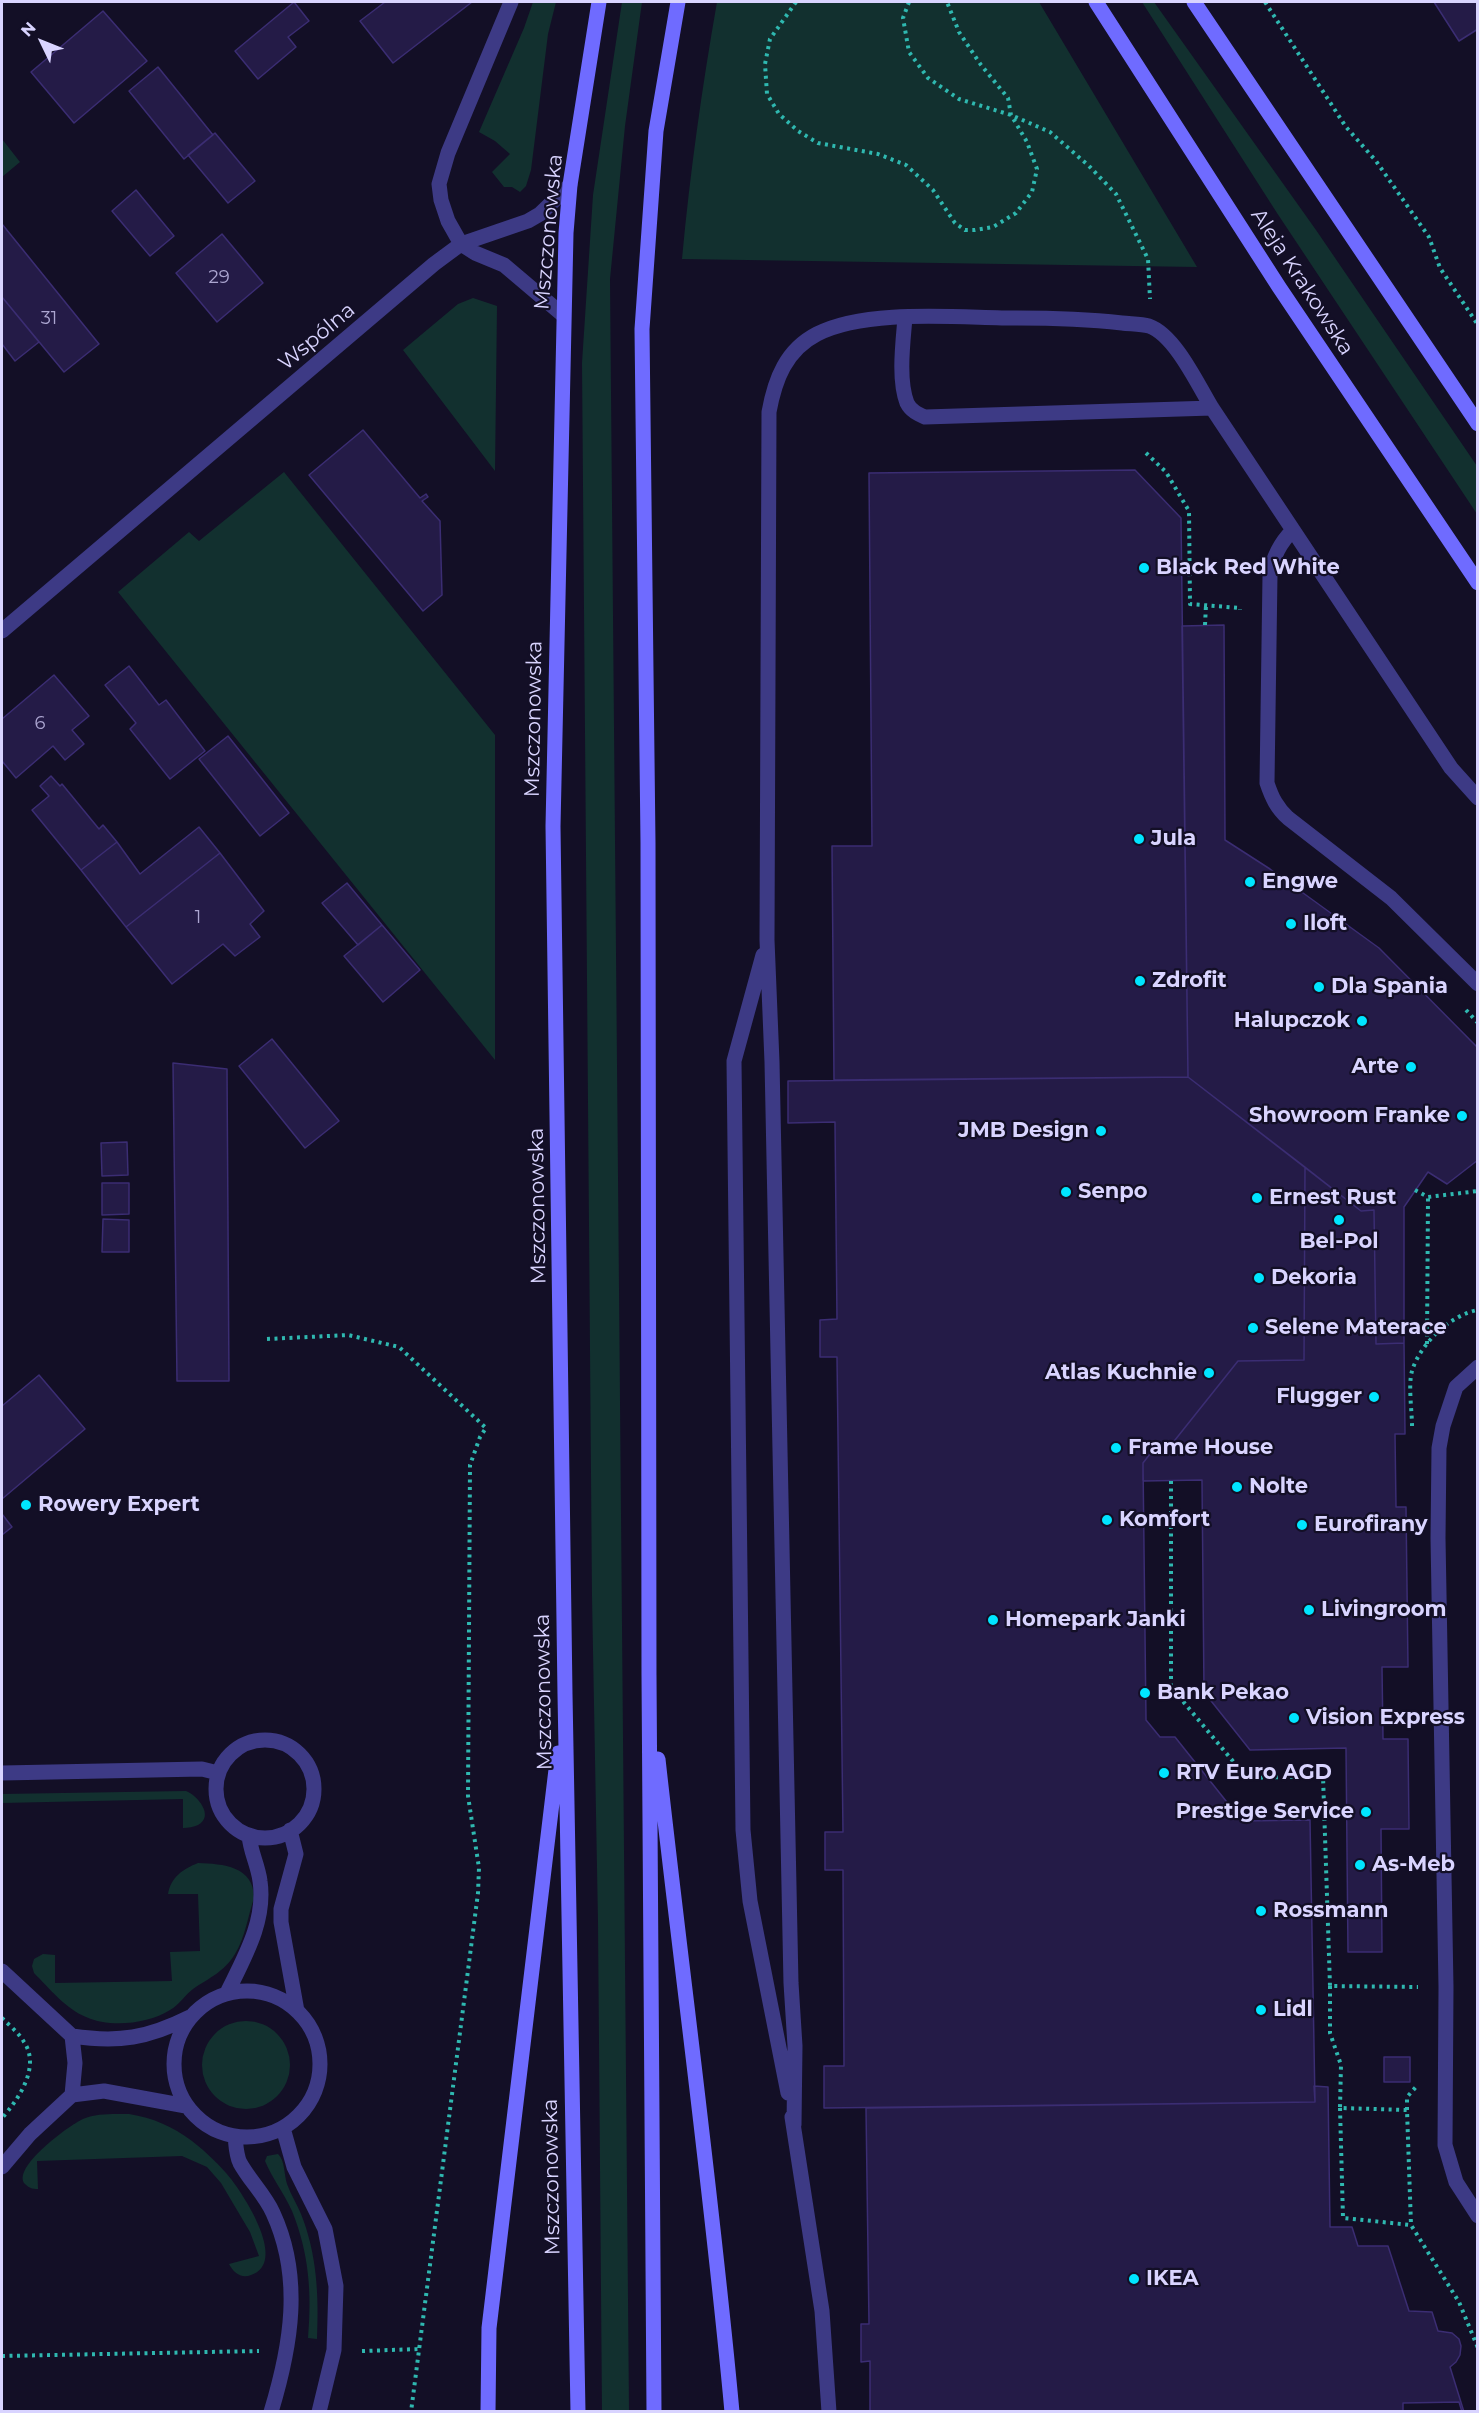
<!DOCTYPE html>
<html>
<head>
<meta charset="utf-8">
<style>
  body { margin:0 }
  #map { position:relative; width:1479px; height:2413px; overflow:hidden; background:#130f26; font-family:Montserrat,sans-serif }
  canvas { display:block }
  .frame { position:absolute; inset:0; border:3px solid #d9d4ff; pointer-events:none }
  .north { position:absolute; left:12px; top:12px; width:60px; height:60px; -webkit-text-stroke:4px #130f26; paint-order:stroke; rotate:313deg; font-size:16px; font-weight:700; line-height:24px; text-align:center; color:#d9d4ff }
  .north::after { content:''; display:block; margin:auto; width:21px; height:27px; background:#d9d4ff; clip-path:polygon(50% 0,100% 100%,50% 72%,0 100%) }
</style>
</head>
<body>
<div id="map">
<canvas width="1479" height="2413"></canvas>
<div class="frame"></div>
<div class="north">N</div>
</div>
<script>
const ctx = document.querySelector('canvas').getContext('2d');
ctx.lineJoin = 'round';
function fill(path, color) {
  ctx.fillStyle = color;
  ctx.fill(path, 'evenodd');
}
function stroke(path, color, width, dash) {
  ctx.strokeStyle = color;
  ctx.lineWidth = width;
  ctx.lineCap = dash ? 'butt' : 'round';
  ctx.setLineDash(dash || []);
  ctx.stroke(path);
}
function drawText(font, color, halo, rows, align = 'center') {
  ctx.font = font + ' Montserrat,sans-serif';
  ctx.lineWidth = 4.5;
  ctx.setLineDash([]);
  ctx.textBaseline = 'middle';
  ctx.strokeStyle = halo;
  ctx.fillStyle = color;
  for (const [text, x, y, turn = 0] of rows) {
    ctx.save();
    ctx.translate(x, y);
    ctx.rotate((+turn || 0) * Math.PI / 180);
    ctx.textAlign = isNaN(turn) ? turn : align;
    if (halo) ctx.strokeText(text, 0, 0);
    ctx.fillText(text, 0, 0);
    ctx.restore();
  }
}
const green = new Path2D(`
  M533,2h23l-8,32 -17,136 -5,16 -6,6 -8,-5h-8l-12,-15 18,-18 -15,-13 -16,-9 45,-104z
  M622,2h20l-17,124 -15,153 19,2132 -27,1 -4,-490 -6,-326 -10,-1233 11,-168z
  M717,2h322l158,265 -515,-8c8,-86 20,-172 35,-257z
  M1142,2h12l162,228 161,236v48l-200,-301z
  M2,139l18,23 -18,15z
  M473,298l24,8 -2,165 -92,-121 55,-46z
  M284,472l211,263v325l-377,-468 71,-60 10,9z
  M186,1791c11,4 29,25 12,34 -4,2 -10,3 -15,3v-29l-181,4v-9z
  M198,1863c25,1 56,3 56,35 -6,18 -9,40 -19,56 -11,18 -26,24 -42,35 -8,6 -14,16 -23,21 -22,14 -60,18 -84,7 -20,-8 -37,-29 -52,-44l-2,-7 2,-7 9,-5 12,1v28l117,-2 -2,-29 30,-1 -2,-57h-30c3,-17 15,-25 30,-31z
  M202 2065a44 44 0 1 1 88 0a44 44 0 1 1-88 0Z
  M129,2114c24,4 43,12 63,27 14,11 28,24 39,38 14,18 57,84 20,96 -10,4 -18,-3 -22,-11l30,-8 -9,-24 -29,-49 -14,-16 -25,-11 -145,5 1,28c-6,0 -9,-1 -13,-5 -14,-16 43,-58 58,-65 14,-6 30,-5 46,-5z
  M278,2154c7,6 6,21 9,30 4,11 10,20 14,30 16,40 18,82 16,125l-9,-1c4,-45 1,-85 -16,-127 -8,-18 -20,-33 -27,-50l2,-5z`);
const building = new Path2D(`
  M294,2l15,19 -21,16 8,10 -38,32 -23,-28z
  M385,2h87l-79,61 -33,-42z
  M1434,2h44v27l-19,12z
  M103,11l44,50 -73,62 -43,-51z
  M158,67l55,68 -29,24 -55,-68z
  M215,133l40,48 -27,22 -40,-48z
  M136,190l38,46 -24,20 -38,-45z
  M2,224l97,120 -35,28 -62,-75z
  M222,234l41,49 -46,39 -41,-49z
  M2,297l37,45 -24,19 -13,-17z
  M363,430l57,68 6,-4 2,3 -6,4 18,20 2,74 -19,16 -114,-136z
  M1135,470l46,48 7,559 -354,3 -2,-234h40l-3,-373z
  M1224,625l1,215 45,29 109,79 99,100v112l-31,24 -19,-12 -24,35v136l-28,1 -2,-134 -13,1 -173,-134 -6,-451z
  M129,666l30,39 7,-5 39,51 -35,28 -40,-50 6,-6 -31,-38z
  M54,675l35,41 -17,14 12,14 -19,16 -12,-14 -37,32 -14,-17v-42z
  M228,736l61,77 -29,23 -61,-77z
  M51,776l9,10 2,-2 37,45 4,-4 14,17 -36,28 -49,-60 17,-14 -9,-10z
  M199,827l21,26 -94,74 -45,-57 36,-28 23,32z
  M220,853l44,58 -14,13 10,13 -25,19 -12,-12 -51,40 -46,-57z
  M347,883l35,42 -24,20 -36,-42z
  M382,925l38,45 -37,32 -39,-46z
  M272,1039l67,82 -34,27 -66,-82z
  M173,1063l54,6 2,312h-52z
  M1188,1077l117,90 -1,193 -66,1 -67,84h-14l-14,18 3,257 14,17h15l67,84 68,-1 5,282 -491,6v-42h20l-1,-196h-18v-38h18l-6,-475h-17v-37l17,-1 -2,-197 -47,1v-42z
  M127,1142l1,33 -26,1 -1,-33z
  M1305,1167l56,44 13,-1 2,134 28,-1 1,91h-10l1,73h10l2,160h-26l1,72h25l1,90h-28l1,123h-34l-2,-204 -96,2 -46,-58 -2,-212 -59,1v-18l14,-18h14l67,-84 66,-1z
  M102,1183h27v31l-27,1z
  M103,1219l26,1v32h-27z
  M39,1375l46,54 -83,70v-93z
  M2,1514l10,13 -10,8z
  M1384,2057h26v25h-26z
  M1314,2086l14,1 2,140h22l6,19h30l21,65 23,1 6,19 14,2 7,6 2,7 -1,9 -4,7 -6,5 14,45h-2l-3,-10 -56,1v9h-533v-51l-9,1v-38h8l-3,-216 449,-6z`);
const path = new Path2D(`
  M796,2l-26,37 -5,25 2,30 12,20 19,17 20,12 60,11 28,11 27,25 22,33 10,7h10l18,-3 23,-14 16,-21 5,-23 -10,-27 -16,-27 -3,-17 -27,-33 -22,-33 -12,-30
  M909,2l-6,16 6,34 19,26 31,21 52,16 39,17 39,34 27,28 32,65 2,40
  M1265,2l81,125 30,34 53,76 11,31 38,57
  M1146,453l20,19 23,39 1,93 50,4v2
  M1205,625l1,-20
  M1466,1010l12,13
  M1415,1190l13,7 50,-6
  M267,1339l81,-4 51,12 87,81 -6,9 -10,28 -2,331 11,72 -1,25 -67,519
  M1427,1344l1,-147
  M1412,1426c0,-15 -4,-41 0,-55 8,-27 38,-56 66,-61
  M1171,1481v206l76,91 76,-2 7,210 88,1
  M1330,1986v47l11,32 -1,43 67,2 4,115 48,77 19,46
  M2,2018c7,7 17,15 22,24 17,25 -6,58 -22,76
  M1340,2108l3,110 68,7
  M1407,2110v-13l9,-10
  M362,2351l58,-2
  M2,2356l257,-5`);
const service = new Path2D(`
  M905,318c-2,24 -7,62 2,85 4,8 11,11 18,14l287,-9
  M1293,530c-13,13 -20,26 -23,45l-3,208c5,15 10,25 21,35l103,80 87,86
  M763,955l-29,106 9,769 7,71 38,192
  M1478,1367l-22,20 -13,39 -4,22 -1,90 8,449 -1,158 11,37 22,34
  M216 1789a49 49 0 1 1 98 0a49 49 0 1 1-98 0Z
  M2,1773l200,-4 16,4
  M290,1830l6,24 -15,55v13l16,89
  M2,1971l70,65 3,27 -3,32 -42,39 -28,33
  M174 2064a73 73 0 1 1 146 0a73 73 0 1 1-146 0Z
  M227,1993c17,-35 39,-72 33,-112 -2,-16 -10,-30 -11,-46
  M72,2036c47,7 76,2 118,-19
  M72,2095l32,-4 82,15
  M792,2117l30,194 7,101
  M794,2125l1,-79 -4,-63 -19,-921 -5,-122 2,-528c6,-33 17,-62 48,-78 50,-26 144,-16 200,-16 35,0 69,1 105,5 8,1 19,1 27,3 26,9 49,59 63,82l239,360 27,30
  M283,2128l11,39 31,62 11,57 -2,64 -15,62
  M235,2136c1,9 1,19 5,27 10,18 25,32 33,50 30,65 18,133 -2,199`);
const minor = new Path2D(`
  M511,2l-63,151 -9,31 2,16 7,21 13,23 14,9 29,12 59,50
  M2,631l432,-367 27,-20 67,-23 12,-7 30,-29`);
const secondary = new Path2D(`
  M1096,2l183,285 199,296
  M1194,2l284,422
  M658,1759c24,217 54,435 74,653
  M488,2412l1,-84 69,-575
  M578,2412l-13,-718 -12,-868 13,-593 4,-48 29,-183
  M654,2412l-5,-737 -1,-832 -6,-514 14,-198 22,-129`);
const markers = [
  [1144,568,6,"#00e5ff"],
  [1139,839,6,"#00e5ff"],
  [1250,882,6,"#00e5ff"],
  [1291,924,6,"#00e5ff"],
  [1140,981,6,"#00e5ff"],
  [1319,987,6,"#00e5ff"],
  [1362,1021,6,"#00e5ff"],
  [1411,1067,6,"#00e5ff"],
  [1462,1116,6,"#00e5ff"],
  [1101,1131,6,"#00e5ff"],
  [1066,1192,6,"#00e5ff"],
  [1257,1198,6,"#00e5ff"],
  [1339,1220,6,"#00e5ff"],
  [1259,1278,6,"#00e5ff"],
  [1253,1328,6,"#00e5ff"],
  [1209,1373,6,"#00e5ff"],
  [1374,1397,6,"#00e5ff"],
  [1116,1448,6,"#00e5ff"],
  [1237,1487,6,"#00e5ff"],
  [26,1505,6,"#00e5ff"],
  [1107,1520,6,"#00e5ff"],
  [1302,1525,6,"#00e5ff"],
  [1309,1610,6,"#00e5ff"],
  [993,1620,6,"#00e5ff"],
  [1145,1693,6,"#00e5ff"],
  [1294,1718,6,"#00e5ff"],
  [1164,1773,6,"#00e5ff"],
  [1366,1812,6,"#00e5ff"],
  [1360,1865,6,"#00e5ff"],
  [1261,1911,6,"#00e5ff"],
  [1261,2010,6,"#00e5ff"],
  [1134,2279,6,"#00e5ff"]
];
const numberNames = [
  ["29",219,278],
  ["31",49,319],
  ["6",40,724],
  ["1",198,918]
];
const streetNames = [
  ["Mszczonowska",549,232,-85],
  ["Aleja Krakowska",1302,282,57],
  ["Wspólna",317,337,-40],
  ["Mszczonowska",534,719,-89],
  ["Mszczonowska",538,1206,-91],
  ["Mszczonowska",544,1692,-91],
  ["Mszczonowska",552,2177,-91]
];
const poiNames = [
  ["Black Red White",1156,568],
  ["Jula",1151,839],
  ["Engwe",1262,882],
  ["Iloft",1303,924],
  ["Zdrofit",1152,981],
  ["Dla Spania",1331,987],
  ["Halupczok",1350,1021,"right"],
  ["Arte",1399,1067,"right"],
  ["Showroom Franke",1450,1116,"right"],
  ["JMB Design",1089,1131,"right"],
  ["Senpo",1078,1192],
  ["Ernest Rust",1269,1198],
  ["Bel-Pol",1339,1242,"center"],
  ["Dekoria",1271,1278],
  ["Selene Materace",1265,1328],
  ["Atlas Kuchnie",1197,1373,"right"],
  ["Flugger",1362,1397,"right"],
  ["Frame House",1128,1448],
  ["Nolte",1249,1487],
  ["Rowery Expert",38,1505],
  ["Komfort",1119,1520],
  ["Eurofirany",1314,1525],
  ["Livingroom",1321,1610],
  ["Homepark Janki",1005,1620],
  ["Bank Pekao",1157,1693],
  ["Vision Express",1306,1718],
  ["RTV Euro AGD",1176,1773],
  ["Prestige Service",1354,1812,"right"],
  ["As-Meb",1372,1865],
  ["Rossmann",1273,1911],
  ["Lidl",1273,2010],
  ["IKEA",1146,2279]
];
fill(green, '#12302f');
fill(building, '#241b47');
stroke(building, '#3b2d73', 1.5);
stroke(path, '#2fb8b0', 4, [3, 4.5]);
stroke(service, '#3d3a85', 15);
stroke(minor, '#3d3a85', 15);
stroke(secondary, '#6f6bff', 15);
for (const [x, y, r, color] of markers) {
  const dot = new Path2D();
  dot.arc(x, y, r, 0, 2 * Math.PI);
  ctx.fillStyle = color;
  ctx.fill(dot);
  stroke(dot, '#130f26', 2);
}
drawText('18px', '#aca6d1', null, numberNames);
drawText('21px', '#d9d4ff', '#130f26', streetNames);
drawText('bold 21px', '#d9d4ff', '#130f26', poiNames, 'left');
</script>
</body>
</html>
